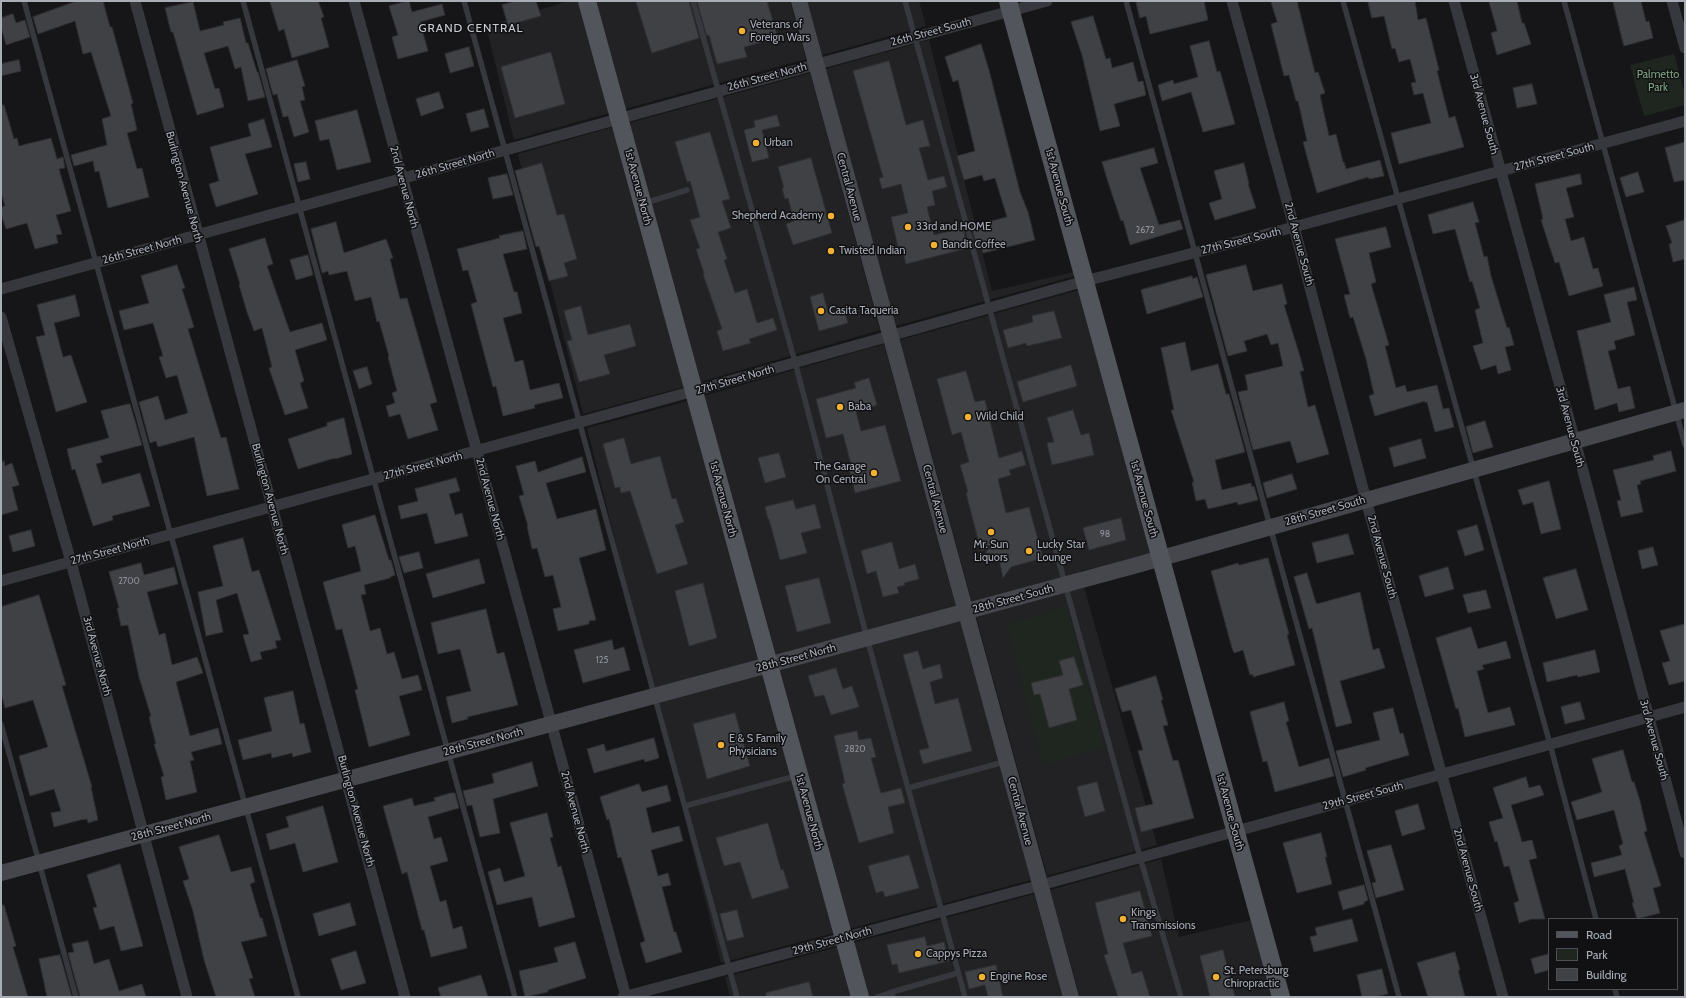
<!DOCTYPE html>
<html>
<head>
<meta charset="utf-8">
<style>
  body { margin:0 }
  #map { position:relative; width:1686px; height:998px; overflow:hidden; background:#161618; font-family:Cabin,sans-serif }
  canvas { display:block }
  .frame { position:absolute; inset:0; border:2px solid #a8adb8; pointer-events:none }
  .legend { position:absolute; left:1548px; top:918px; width:130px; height:72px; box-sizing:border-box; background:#111113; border:1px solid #4d4f55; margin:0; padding:5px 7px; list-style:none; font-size:12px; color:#a8adb8 }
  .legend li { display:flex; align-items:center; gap:8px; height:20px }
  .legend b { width:20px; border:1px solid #4d4f55 }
</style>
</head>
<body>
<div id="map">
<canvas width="1686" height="998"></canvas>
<div class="frame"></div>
<ul class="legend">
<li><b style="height:5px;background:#53555c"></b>Road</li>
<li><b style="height:11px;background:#1e261f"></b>Park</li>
<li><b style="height:11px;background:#404145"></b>Building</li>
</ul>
</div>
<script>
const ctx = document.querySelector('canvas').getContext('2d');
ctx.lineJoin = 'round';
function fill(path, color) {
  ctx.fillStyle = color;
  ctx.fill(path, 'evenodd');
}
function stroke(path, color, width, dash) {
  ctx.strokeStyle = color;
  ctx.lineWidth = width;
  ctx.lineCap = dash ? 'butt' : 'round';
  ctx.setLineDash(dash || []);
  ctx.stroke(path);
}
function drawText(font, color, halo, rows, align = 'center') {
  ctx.font = font + ' Cabin,sans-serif';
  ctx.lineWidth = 3;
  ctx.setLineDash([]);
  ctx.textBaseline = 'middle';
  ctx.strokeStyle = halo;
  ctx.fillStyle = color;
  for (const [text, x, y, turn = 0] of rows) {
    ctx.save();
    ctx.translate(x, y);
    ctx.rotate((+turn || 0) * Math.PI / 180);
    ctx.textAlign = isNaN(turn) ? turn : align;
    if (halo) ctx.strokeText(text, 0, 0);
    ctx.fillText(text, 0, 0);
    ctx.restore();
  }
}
const built = new Path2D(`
  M569,1h9l31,112 -95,27 -28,-114z
  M595,1h195l16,58 -181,50z
  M807,1h112l7,25 -104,29z
  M929,40l63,251 82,-19 1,4 -179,50 -71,-257z
  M810,73l70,257 -180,52 -71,-259z
  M613,127l71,260 -101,27 -65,-260z
  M1079,290l71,264 -50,13 -20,4v2l-108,29 -72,-262z
  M884,344l72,263 -181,49 -71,-260z
  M688,401l71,259 -107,29 -65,-261z
  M1084,587l73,258 -110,31 -71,-260z
  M960,621l71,259 -182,49 -70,-259z
  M763,674l71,259 -113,30 -65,-260z
  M1161,859l18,78 72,-17 21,77h-192l-30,-107z
  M1034,894l29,103h-195l-15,-54z
  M838,947l13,50h-121l-5,-20z`);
const green = new Path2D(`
  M1674,54l11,40v11l-41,11 -14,-51z
  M1067,606l37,141 -61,19 -36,-143 26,-6z`);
const building = new Path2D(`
  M77,1h26l7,26h2l21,76 -2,1 6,26 -10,3 10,36 5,-1 7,29 -41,11 -9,-37 -4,1 -2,-11 -19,5 -3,-11 36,-10 -5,-26 9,-3 -20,-64 -8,2 -8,-33 -37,13 -5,-17z
  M270,1h48l6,16 -3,1 8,29 -37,11 -8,-29 -5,2z
  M409,1l3,11 30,-8 3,11 -25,7 8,29 -30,8 -6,-22 6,-2 -9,-29z
  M516,1h20l5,15 -33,9 -6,-20z
  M636,1h53l10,37 -47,15z
  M697,1h70l11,37 -34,9 3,10 -30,7 -8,-29 -2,1z
  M1136,1h68l4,19 -58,14 -4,-18 -6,2z
  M1271,1h26l18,72 3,-1 7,21 -5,2 9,41 7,-2 7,28h1l2,7 34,-9 4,16 -15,3 -1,-2 -51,16 -14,-51 4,-1 -9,-40h-2l-7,-26 -5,1 -13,-52 6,-2z
  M1368,1h47l3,19 8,-2 13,52 -2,1 12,47 6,-2 9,31 -65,17 -8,-31 40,-10 -8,-30 -9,2 -3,-12 5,-1 -6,-23 -11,3 -4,-14 -3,1 -8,-33 -12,2z
  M1489,1h28l5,22h2l7,21 -34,11 -6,-22 6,-2z
  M1613,1h28l5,21 3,-1 4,17 -29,8z
  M193,2l7,29 24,-6 -1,-3 17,-4 6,25h2l9,29h1l7,25 -17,4 -7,-34 -6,2 -7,-23 -24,7 11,36 4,-1 5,19 -27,8 -24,-83h-2l-6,-24z
  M13,14l3,9 9,-3 5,17 -24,8 -5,-18v-9z
  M1093,16l13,43 4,-1 2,10 21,-6 5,20 5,-1 3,14 -32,9 6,22 -20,5 -18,-76 -11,-33z
  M1209,41l8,31 3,-1 15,53 -32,8 -12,-40 -29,9 -4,-16 15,-5 1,4 24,-7 -8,-31z
  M981,44l8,26 31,122 8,20 7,28 -52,13 -2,-8 -4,1 -6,-20 36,-9 -12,-39 -11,3 -2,-6 -18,5 -7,-24 18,-5 -17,-71 -5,2 -8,-25z
  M469,47l5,19 -24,7 -5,-19z
  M551,52l14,52 -50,14 -14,-51z
  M19,60l2,11 -20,5v-12z
  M297,60l8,26 -3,1 3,13 -5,1 9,31 -15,5 -6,-21 -5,1 -6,-23 -4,1 -7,-26z
  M889,61l17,64 17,-5 7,26 -11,2 9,32 16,-4 3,11 -15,4 3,14 -8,2 7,28 29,-7 5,20 -62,16 -5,-18 -3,1 -7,-30 17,-4 -7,-29 -19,5 -3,-11 4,-1 -30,-106z
  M1532,84l5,20 -20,4 -4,-20z
  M439,92l5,16 -23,8 -5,-17z
  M1,105h3l10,34 3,-1 2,8 32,-8 6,21 6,-2 2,11 -6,1 12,42 -15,4 6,19 -6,1 2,8 -23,6 -8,-26 -21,6 -5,-15v-7l4,-1 -4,-14z
  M484,109l5,18 -18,5 -5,-18z
  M357,110l14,52 -34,8 -8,-31 -9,2 -5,-20z
  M777,115l3,11 -18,4 7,28 -17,4 -8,-32 11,-3 -1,-6z
  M264,119l8,28 -27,7 13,40 -42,13 -7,-23 10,-3 -9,-34 41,-11 -3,-12z
  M710,132l20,67 -8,2 9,27 -13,4 9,27 -3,1 11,33 12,-4 10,34 16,-5 4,12 -28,9 2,4 -28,8 -6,-20 5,-2 -19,-55 1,-1 -8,-24 4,-1 -10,-28 10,-3 -10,-36 -3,1 -12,-40z
  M1685,142v38l-11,2 -9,-34z
  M1154,148l4,15 -18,5 19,57 21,-5 3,9 -53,16 -7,-25 -2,1 -13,-39 -6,-20z
  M811,158l21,75 -39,12 -7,-21 8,-3 -6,-23 -3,1 -3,-11h2l-6,-21z
  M306,162l4,17 -12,3 -4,-18z
  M542,163l15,52 7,-1 13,45 -13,4 4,13 -19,5 -10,-35 -3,1 -21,-76z
  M1244,163l5,21h-1l8,24 -41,12 -6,-17 13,-4 -8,-28z
  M1638,172l6,20 -18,5 -6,-19z
  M507,174l6,21 -20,4 -5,-21z
  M1580,174l2,10 -16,4 8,29 -9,2 6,22 13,-4 9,32 5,-1 5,18 -34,10 -10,-34 -4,1 -14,-43 2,-1 -8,-35z
  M1473,202l6,20 -4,1 9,34 3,-1 4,20 16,52 2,-1 5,18 -9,2 6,23 -13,4 -2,-9 -15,5 -8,-24 10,-3 -8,-33 5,-2 -8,-27 -2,1 -15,-53 -22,5 -5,-19z
  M1685,220v39l-12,3 -4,-18 3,-1 -6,-17z
  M336,222l8,31 42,-14 7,19 -3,1 10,40 7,-1 30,104 -7,2 8,26 -30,9 -8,-25 -11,3 -3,-11 9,-3 -3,-10 5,-2 -9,-34 1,-1 -10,-35 -2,1 -6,-25 -16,4 -8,-30 -18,4 -1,-4 -6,2 -11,-44z
  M1386,227l5,20 -22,6 7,29 -5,2 18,61 -4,1 11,42 9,-3 2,7 30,-7 6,24 6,-1 5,19 -19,5 -8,-30 -2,1v-2l-50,15 -6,-20 5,-2 -8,-35 -13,-42 -3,1 -6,-23 6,-1 -15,-55z
  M523,231l4,18 -24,5 11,38h3l5,21 -19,5 12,44 8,-2 7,30 29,-7 4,15 -29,7 1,3 -32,8 -7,-30 -3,1 -22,-83 6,-2 -9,-32 -5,1 -6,-22 43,-11 -1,-2z
  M265,238l8,26 -6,2 23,66 32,-9 5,17 -32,10 9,31 -4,2 8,25 -23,7 -16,-47 3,-1 -10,-39 -8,3 -7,-19 -8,-27 1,-1 -11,-35z
  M308,255l5,20 -17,5 -6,-20z
  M177,265l8,23 -3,1 12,38 -6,2 33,109 5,-1 13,52 -32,7 -13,-59 -36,10 -2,-6 -6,2 -11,-41 19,-6 7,24 23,-7 -11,-38 -11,3 -7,-21 4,-1 -10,-33 -29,7 -5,-19 30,-8 -8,-27z
  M1246,265l7,26 29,-7 5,20 -3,1 15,48 5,18h-4l8,36 7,-2 14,49 -32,9 -7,-22 -37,9 -15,-58 10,-2 -3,-15 38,-9 -5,-23 -7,2 -4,-11 -23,7 3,10 -19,5 -22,-81z
  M1192,276l1,3 4,-2 6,20 -56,17 -6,-24z
  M1634,287l3,13 -10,2 8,33 -21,6 2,8 -8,2 10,38 12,-3 5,22 -16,4 -2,-9 -22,7 -18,-79 34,-9 -7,-27z
  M823,293l5,20 16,-4 4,14 -29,8 -9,-34z
  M75,295l5,21 -26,7 9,34 8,-2 16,47 -31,10 -20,-75 9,-2 -8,-30z
  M581,306l7,29 42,-11 6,22 -32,9 6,19 -31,8 -12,-41 5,-1 -8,-29z
  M1054,311l8,27 -35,8 -1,-3 -18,5 -5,-18 30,-8 -1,-6z
  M1185,342l6,29 27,-7 8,30h3l16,58 -30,8 7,30 29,-7 1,4 2,-1 4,14 -20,5 -1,-3 -29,7 -3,-10 -9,2 -4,-19h2l-23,-72h3l-13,-62z
  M1071,365l6,21 -54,16 -6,-20z
  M367,367l5,17 -13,5 -6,-18z
  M966,371l9,31 10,-2 14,58 23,-7 4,14 -17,5 2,5 -13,4 8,34 23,-6 14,51 -32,9 -8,11 -4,-19 -14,-2 2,-8 -6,2 -15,-58 2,-1 -8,-27 9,-3 -8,-30 -9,3 -15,-56z
  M869,378l8,27 -21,6 5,20 24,-6 16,56 -46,12 -7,-28 3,-1 -8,-30 -17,4 -10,-39 40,-11 -2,-5z
  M128,404h2l12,41 -42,11 2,6 -6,2 6,20 38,-11 10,33 -38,10 1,4 -20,6 -18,-57 -3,1 -5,-21 42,-11 -8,-27z
  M1073,410l8,25 8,-2 5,22 -42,10 -5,-22 7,-1 -7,-24z
  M344,418l8,36 -17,5v-1l-37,11 -10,-30 39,-13v-3z
  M1485,421l8,26 -20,6 -7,-26z
  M624,438l7,26 29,-8 12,43 4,-1 8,24 -9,3 13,39 -31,10 -27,-83 -9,2 -1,-6 -5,1 -12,-44z
  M1421,439l5,19 -32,9 -5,-19z
  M1671,451l5,20 -36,10 1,3 -4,1 6,27 -22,5 -4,-16 4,-1 -8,-30 41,-10 -1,-4z
  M779,453l7,24 -21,6 -7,-25z
  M582,457l4,15 -40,11 11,36 39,-10 10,41 -27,8 17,62 -7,1v3l-31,7 -5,-22 8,-2 -8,-32 -8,2 -8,-29 -5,1 -5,-23h1l-9,-30 5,-1 -8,-29 19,-5 3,11z
  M4,461l1,5 7,-3 7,22 -7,2 6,23 -17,5v-53z
  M1292,474l5,15 -30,9 -4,-15z
  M456,478l4,13 -11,3 6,21 7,-2 6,23 -33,8 -8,-31 -26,6 -3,-13 20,-5 -3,-12z
  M1549,481l12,48 -20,5 -8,-32 -10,3 -5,-15z
  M793,500l3,9 19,-5 6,24 -20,5 6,20 -27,7 -11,-41h-1l-3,-12z
  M375,515l14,45h2l4,15 -5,2v1l-26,7 2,9 -5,1 9,36 10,-3 7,26 7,-2 8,27 16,-4 4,15 -23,6 11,39 -41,12 -14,-57 3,-1 -16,-60 -6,1 -13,-48 38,-11 -6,-25 -7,2 -6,-23z
  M1121,518l5,22 -37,10 -6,-22z
  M1477,525l7,25 -19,6 -8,-25z
  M31,530l4,16 -22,6 -4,-16z
  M1348,534l6,20 -37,9 -5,-20z
  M243,538l9,34 7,-2 22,70 -6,1 2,7 -17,4 2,7 -11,3 -8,-27 6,-1 -12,-41 -21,7 7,32 -17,4 -8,-44 25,-6 -10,-40z
  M892,542l7,27 16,-5 4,15 -15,4 1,2 -8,2 2,6 -16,4 -7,-26 -9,3 -6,-23z
  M1653,547l5,18 -16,4 -4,-18z
  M419,552l4,16 -19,5 -5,-16z
  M1268,558l21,76 -2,1 8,30 -42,12v-3l-3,1 -7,-25 -9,3 -2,-5 -21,-77 27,-8 1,2z
  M479,559l6,24 -52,15 -7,-24z
  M141,563l3,12 30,-8 4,17 -31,8 12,43 6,-2 7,32 25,-8 6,16 -27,9 14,54 28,-8 4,16 -31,8 3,8 -4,1 7,31 -31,8 -5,-23 3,-1 -10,-32h2l-7,-27 2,-1 -12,-39 -11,-52 -7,1 -4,-18h2l-10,-36z
  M1448,567l6,22 -29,8 -6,-21z
  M1576,569l12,41 -32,9 -13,-41z
  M1307,573l9,30 1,1 43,-12 13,58 6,-2 6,20 -45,13 12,42 -16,4 -24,-99 -3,1 -15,-52z
  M819,578l12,45 -34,9 -12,-46z
  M703,583l14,55 -28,8 -14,-55z
  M1486,590l5,18 -23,5 -5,-18z
  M39,595l27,90 -4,1 30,101h-1l7,33 -10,3 -1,-4 -7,1 -26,7 -3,-14 10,-2 -7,-22 -24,7 -11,-40 29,-9 -15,-47 -28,8 -4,-15v-86z
  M486,609l11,45 7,-2 14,53 -51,12 1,2 -16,4 -6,-26 25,-6 -11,-42 -22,5 -7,-31z
  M1685,624v57l-16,4 -7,-22 8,-2 -10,-30z
  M1471,627l7,22 28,-8 5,17 -29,7 2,4 -7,2 11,42 22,-6 5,18 -50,12 -7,-29 -2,1 -20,-71z
  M612,640l2,10 10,-3 6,23 -47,13 -9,-33z
  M1595,650l5,22 -22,5 -1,-2 -30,7 -4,-19z
  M918,651l5,18 17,-5 3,14 -13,4 5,22 23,-6 14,53 -49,13 -4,-14 10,-2 -26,-93z
  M1074,657l9,28 -14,4 8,31 -28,8 -9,-34 -6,1 -3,-12 32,-8 -4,-14z
  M836,668l7,21 9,-3 7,21 -28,8 -7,-20 -9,2 -7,-21z
  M1156,676l7,24h-2l7,25 -5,1 10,35 5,-1 16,58 -53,14 -6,-24 18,-4 -15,-53 5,-1 -12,-40 -9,2 -7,-23z
  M293,691l7,33 4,-1 7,29 -18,5 -1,-4 -20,5 -1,-5 -28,7 -5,-20 34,-9 -8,-33z
  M1284,702l5,19 -3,1 13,45 30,-9 5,18 -59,16 -8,-31 -4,1 -13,-50z
  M1580,702l5,17 -20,5 -4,-17z
  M1393,708l7,26 3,-1 6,22 -44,13 1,2 -23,7 -7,-26 44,-11 -7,-27z
  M735,713l15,53 -43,13 -14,-55z
  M857,731l2,9 12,-2 5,19 -5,1 10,35 20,-5 4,15 -17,4 6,26 -35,10 -17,-59 3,-1 -11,-47z
  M654,738l5,20 -14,4 -1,-3 -50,14 -7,-24 17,-5 2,7z
  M1623,750l9,32h2l6,19 7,30 -3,1 17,54 -8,2 7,25 -23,6 -5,-16h2l-9,-34 -31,8 -3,-14 31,-8 -3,-9 4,-2 -9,-34 -37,10 -6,-18 31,-10 -10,-33z
  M532,762l6,24 -45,13 7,34 -20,4 -8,-32 -5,1 -4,-15 31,-8 -2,-9z
  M1526,777l3,11 11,-3 4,10 -33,10 11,37 10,-2 5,18 -8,2 16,59h-13l-13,4 -5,-20 5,-2 -10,-35 -5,1 -7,-26 -2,1 -6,-20 14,-4 -10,-30z
  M1097,782l8,29 -20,6 -8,-30z
  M639,784l3,8 25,-7 4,16 -25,7 6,25 27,-7 4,15 -32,9 7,26 10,-3 3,12 -9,2 12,45h2l6,20 -36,11 -6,-20 5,-2 -24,-84 -3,1 -9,-39 -2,1 -7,-23z
  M451,793h4l4,15 -31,9 6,22 7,-2 7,24 -18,5 10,36 6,-2 7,29 9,-3 5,22 -36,9 -7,-27h-2l-15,-58 -5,2 -19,-68 29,-8 2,8 21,-5 -1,-3z
  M1418,804l7,25 -23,7 -7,-25z
  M323,806l15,56 -35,10 -8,-29 -25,7 -4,-16 23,-7 -3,-10z
  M547,813l6,24 -3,1 8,29 3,-1 14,51 -36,10 -7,-30 -35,8 -9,-33 12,-4 4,14 21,-6 -15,-53z
  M768,823l13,47 2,-1 6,19 -37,11 -12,-37 -16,4 -8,-28z
  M1321,833l6,24h-2l7,27 -35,9 -14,-50z
  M219,835l12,37 20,-5 4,15 -5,2 10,34h2l5,18 -26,6 12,36 -4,1 6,18h-39l-12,-37 -11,-49 -10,-30 6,-2 -10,-32z
  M1391,845l13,45 -28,8 -4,-15 4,-1 -9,-31z
  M909,855l10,33 -34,9 -2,-6 -7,2 -8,-27z
  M120,864l23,82 -22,5 -7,-25 -14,4 -7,-22 4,-1 -10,-32z
  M1364,885l4,15 -4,2v2l-21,6 -5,-18z
  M1140,891l12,45 -29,7 9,31 10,-3 8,26h-32l-14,-42 4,-1 -13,-51z
  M350,903l6,22 -37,11 -6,-22z
  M1,905h3l12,41 -3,1 15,50h-27z
  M737,910l7,27 -17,4 -7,-27z
  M1352,919l6,22 -44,11 -4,-15 7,-2 -2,-7z
  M925,937l2,9 17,-4 5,19 -50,12 -2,-9 -5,1 -5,-20z
  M88,941l6,23 15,-5 10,32 23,-7 4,13h-66l-12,-44 6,-1 -2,-8z
  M575,942l11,36 -38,12v2l-23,5 -6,-26 39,-9 -4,-14z
  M1223,950l12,47h-25l-10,-41z
  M356,951l10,32 -25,7 -10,-31z
  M1455,952l5,18h-2l7,27h-37l-11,-34z
  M1549,954v16l-14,4 -4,-15z
  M60,955l12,42h-25l-8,-38z
  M996,965l7,32h-15l-3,-12 -16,4 -4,-17z
  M1382,969l6,25 -14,3h-12l-5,-22z
  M481,975l7,22h-47l-3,-9z
  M809,982l4,15h-47v-4z`);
const lane = new Path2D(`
  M24,1l274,996
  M243,1l272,996
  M464,1l273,996
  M693,1l102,361 72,276 98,359
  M905,1l235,856 41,140
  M1126,1l273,996
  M1343,1l207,743 46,175
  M1564,1l121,444
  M645,203l42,-13
  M1,724l75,273
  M908,788l96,-26
  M685,806l111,-30
  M1615,989l2,8
  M892,992l66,-19
  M877,997l15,-5 1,5`);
const street = new Path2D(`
  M135,1c88,332 182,663 270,996
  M354,1l272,996
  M1232,1l62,226 72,273 137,497
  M1454,1l121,440 110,412
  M1672,1l13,47
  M1,289l1046,-288
  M1,317l70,245 116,435
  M1,581l693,-190 391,-110 209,-54 391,-106
  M623,997l418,-112 644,-178`);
const secondary = new Path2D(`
  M799,1l272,996
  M1,873l1136,-308 548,-155`);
const primary = new Path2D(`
  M587,1l273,996
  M1008,1l273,996`);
const markers = [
  [742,31,4,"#f2b134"],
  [756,143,4,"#f2b134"],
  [831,216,4,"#f2b134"],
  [908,227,4,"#f2b134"],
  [934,245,4,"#f2b134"],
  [831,251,4,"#f2b134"],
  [821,311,4,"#f2b134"],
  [840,407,4,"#f2b134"],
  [968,417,4,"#f2b134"],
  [874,473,4,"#f2b134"],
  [991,532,4,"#f2b134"],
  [1029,551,4,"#f2b134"],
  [721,745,4,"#f2b134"],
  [1123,919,4,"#f2b134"],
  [918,954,4,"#f2b134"],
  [982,977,4,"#f2b134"],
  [1216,977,4,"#f2b134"]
];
const numberNames = [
  ["2672",1145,230],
  ["98",1105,534],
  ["2700",129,581],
  ["125",602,660],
  ["2820",855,749]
];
const poiNames = [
  ["Veterans of",750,25],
  ["Foreign Wars",750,38],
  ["Urban",764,143],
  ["Shepherd Academy",823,216,"right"],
  ["33rd and HOME",916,227],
  ["Bandit Coffee",942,245],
  ["Twisted Indian",839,251],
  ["Casita Taqueria",829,311],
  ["Baba",848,407],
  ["Wild Child",976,417],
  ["The Garage",866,467,"right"],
  ["On Central",866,480,"right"],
  ["Mr. Sun",991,545,"center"],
  ["Liquors",991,558,"center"],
  ["Lucky Star",1037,545],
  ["Lounge",1037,558],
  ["E & S Family",729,739],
  ["Physicians",729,752],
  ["Kings",1131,913],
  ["Transmissions",1131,926],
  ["Cappys Pizza",926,954],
  ["St. Petersburg",1224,971],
  ["Chiropractic",1224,984],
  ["Engine Rose",990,977]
];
const streetNames = [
  ["26th Street South",931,32,-15],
  ["26th Street North",767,77,-15],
  ["3rd Avenue South",1484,114,75],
  ["27th Street South",1554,157,-15],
  ["26th Street North",455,164,-16],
  ["Burlington Avenue North",184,187,75],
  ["2nd Avenue North",404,187,75],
  ["1st Avenue North",638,187,75],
  ["Central Avenue",849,187,75],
  ["1st Avenue South",1059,187,75],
  ["27th Street South",1241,241,-14],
  ["2nd Avenue South",1299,244,75],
  ["26th Street North",142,250,-15],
  ["27th Street North",735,380,-16],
  ["3rd Avenue South",1570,427,75],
  ["27th Street North",423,466,-15],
  ["Burlington Avenue North",270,499,75],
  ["2nd Avenue North",490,499,75],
  ["1st Avenue North",723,499,75],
  ["Central Avenue",935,499,75],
  ["1st Avenue South",1144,499,75],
  ["28th Street South",1325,511,-16],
  ["27th Street North",110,551,-15],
  ["2nd Avenue South",1382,557,75],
  ["28th Street South",1013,599,-15],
  ["3rd Avenue North",97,656,75],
  ["28th Street North",796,658,-15],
  ["3rd Avenue South",1654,740,75],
  ["28th Street North",483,742,-15],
  ["29th Street South",1363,796,-15],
  ["Burlington Avenue North",356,811,75],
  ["Central Avenue",1020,811,75],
  ["2nd Avenue North",575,812,75],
  ["1st Avenue North",809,812,75],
  ["1st Avenue South",1230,812,75],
  ["28th Street North",171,827,-15],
  ["2nd Avenue South",1468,870,75],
  ["29th Street North",832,941,-15]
];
const parkNames = [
  ["Palmetto",1658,75],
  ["Park",1658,88]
];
const neighbourhoodNames = [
  ["GRAND CENTRAL",471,28]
];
fill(built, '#222225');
fill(green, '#1e261f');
fill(building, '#404145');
stroke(building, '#303034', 1);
stroke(lane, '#37383d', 5.5);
stroke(street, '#37383d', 11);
stroke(secondary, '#45474d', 16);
stroke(primary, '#53555c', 18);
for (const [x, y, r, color] of markers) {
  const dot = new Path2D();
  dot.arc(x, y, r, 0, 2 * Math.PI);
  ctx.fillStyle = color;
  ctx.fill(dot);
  stroke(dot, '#111113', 1.5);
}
drawText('9px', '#8e929b', null, numberNames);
drawText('11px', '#a8adb8', '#111113', poiNames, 'left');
drawText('11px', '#a8adb8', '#111113', streetNames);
drawText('11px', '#7fa381', '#111113', parkNames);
ctx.letterSpacing = '1px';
drawText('12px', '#c9ccd4', '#111113', neighbourhoodNames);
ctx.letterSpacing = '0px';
</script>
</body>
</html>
